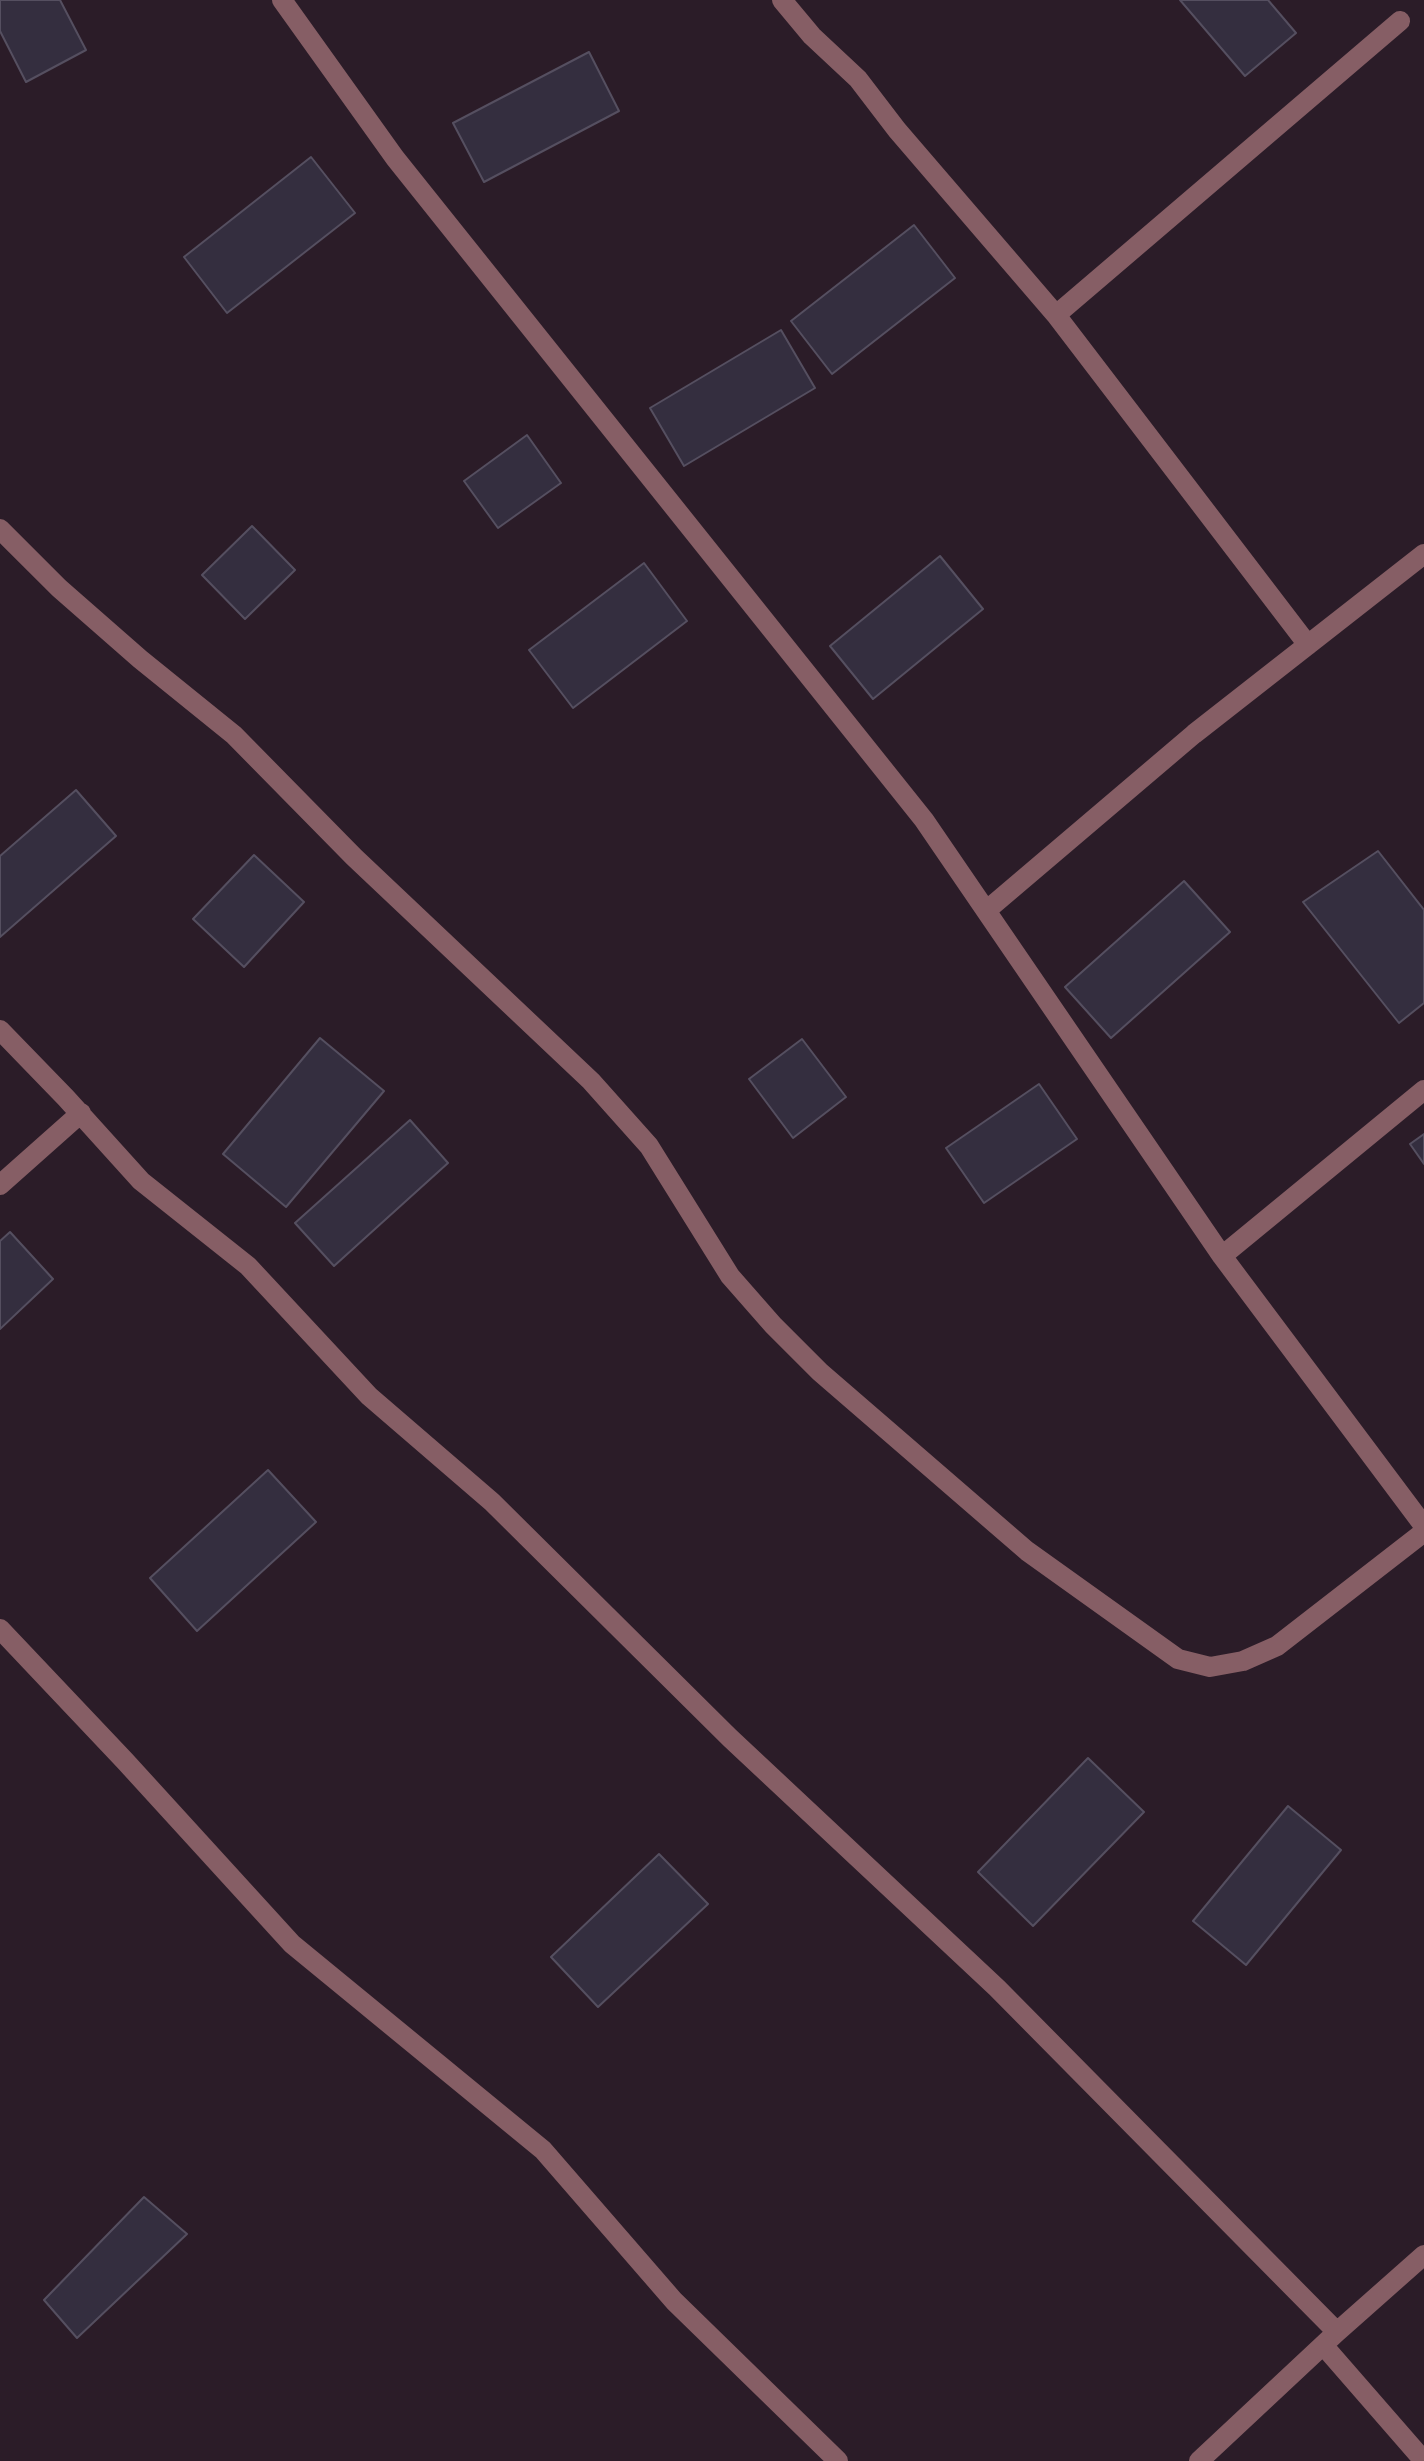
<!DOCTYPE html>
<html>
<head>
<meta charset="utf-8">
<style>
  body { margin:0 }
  canvas { display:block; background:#2b1c28 }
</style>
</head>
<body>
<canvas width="1424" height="2461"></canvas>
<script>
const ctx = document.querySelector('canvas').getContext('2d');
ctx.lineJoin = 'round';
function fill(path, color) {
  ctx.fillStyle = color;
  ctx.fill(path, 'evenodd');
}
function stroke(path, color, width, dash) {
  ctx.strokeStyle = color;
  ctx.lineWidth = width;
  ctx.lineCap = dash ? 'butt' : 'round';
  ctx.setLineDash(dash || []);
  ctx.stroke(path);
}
const building = new Path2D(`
  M0,0h60l26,50 -60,32 -26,-51z
  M1180,0h88l28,33 -51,43z
  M589,52l30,59 -135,71 -31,-59z
  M311,157l44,56 -128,100 -43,-56z
  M914,225l41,53 -123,96 -41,-53z
  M781,330l34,58 -131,78 -34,-58z
  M527,435l34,48 -63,45 -34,-47z
  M252,526l43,44 -50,49 -43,-44z
  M940,556l43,53 -110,90 -43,-53z
  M644,563l43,58 -114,87 -44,-58z
  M76,790l40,46 -116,101v-81z
  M1378,851l46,59v93l-25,20 -96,-121z
  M254,855l50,47 -60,65 -51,-48z
  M1184,881l46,51 -119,106 -46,-51z
  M320,1038l64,53 -98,116 -63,-53z
  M802,1039l44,58 -53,41 -44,-59z
  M1039,1084l38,55 -93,64 -38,-55z
  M410,1120l38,43 -114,103 -39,-43z
  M1424,1134v30l-14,-20z
  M10,1232l43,47 -53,50v-88z
  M268,1470l48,52 -119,109 -47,-53z
  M1088,1758l56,54 -111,114 -55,-54z
  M1288,1806l53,44 -95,115 -53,-44z
  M659,1854l49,50 -110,103 -47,-50z
  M144,2197l43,37 -110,104 -33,-38z`);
const street = new Path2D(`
  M282,0l113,158 529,662 298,436 202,270
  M782,0l30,36 46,43 39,51 159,185 252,330
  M1056,315l344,-294
  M0,529l59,59 81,71 94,76 120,122 237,224 58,65 81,130 43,49 47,47 207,179 151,108 32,8 33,-6 34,-15 147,-114
  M987,910l207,-176 230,-180
  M0,1030l66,68 75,83 107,85 121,130 123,106 238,236 267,250 340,344
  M0,1185l81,-72
  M1222,1256l202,-166
  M0,1629l125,132 167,183 251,206 131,151 164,160
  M1323,2345l101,116
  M1199,2461l138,-129 87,-77`);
fill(building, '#342e3f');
stroke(building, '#554f60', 2);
stroke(street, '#865e65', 20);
</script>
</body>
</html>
